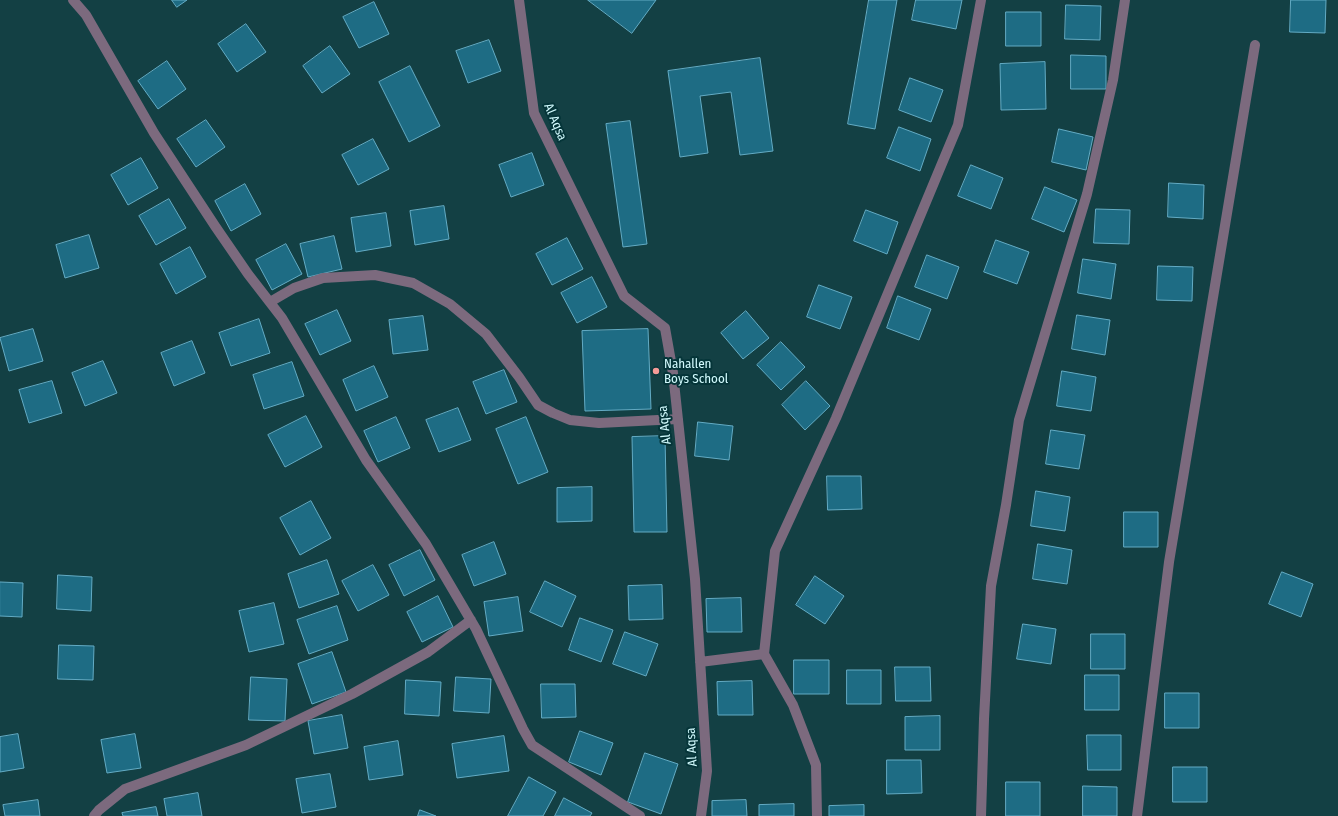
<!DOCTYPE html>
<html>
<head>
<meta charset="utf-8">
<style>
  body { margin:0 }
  canvas { display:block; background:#134044 }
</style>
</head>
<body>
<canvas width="1338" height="816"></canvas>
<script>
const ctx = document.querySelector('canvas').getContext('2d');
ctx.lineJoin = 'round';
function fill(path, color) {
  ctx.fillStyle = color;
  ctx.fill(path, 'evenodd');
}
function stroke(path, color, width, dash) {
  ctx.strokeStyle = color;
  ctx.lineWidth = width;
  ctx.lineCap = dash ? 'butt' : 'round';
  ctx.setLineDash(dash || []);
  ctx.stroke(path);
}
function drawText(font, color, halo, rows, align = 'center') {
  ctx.font = font + ' "Fira Sans Condensed",sans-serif';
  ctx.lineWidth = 4;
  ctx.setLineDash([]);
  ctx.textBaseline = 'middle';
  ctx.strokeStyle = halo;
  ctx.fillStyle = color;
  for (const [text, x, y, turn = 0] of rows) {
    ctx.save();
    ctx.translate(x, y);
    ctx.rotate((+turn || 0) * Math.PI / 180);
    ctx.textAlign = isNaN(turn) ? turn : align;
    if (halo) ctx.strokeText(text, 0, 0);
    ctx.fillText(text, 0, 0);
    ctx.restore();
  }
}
const building = new Path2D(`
  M172,0h15l-10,7z
  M588,0h68l-24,33z
  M869,0h28l-22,129 -27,-5z
  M916,0h46l-6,29 -44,-9z
  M1291,0h35l-1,33 -35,-1z
  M374,2l15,32 -30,14 -16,-31z
  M1066,5l35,1 -1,34 -35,-1z
  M1006,12h35v34h-35z
  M246,24l20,28 -29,20 -19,-28z
  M489,40l12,31 -33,12 -12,-32z
  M330,46l20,28 -28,19 -19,-27z
  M1071,55l35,1v33h-35z
  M760,58l13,93 -33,4 -9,-63 -31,4 8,57 -28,4 -12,-86z
  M167,61l19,28 -28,20 -20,-28z
  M1045,62l1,47 -45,1 -1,-46z
  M410,66l30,60 -31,16 -30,-60z
  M910,78l33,12 -12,32 -32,-12z
  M206,120l19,27 -29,20 -19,-28z
  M630,121l17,123 -24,3 -17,-123z
  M899,127l32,12 -11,32 -33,-13z
  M1059,129l34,8 -7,33 -34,-8z
  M373,139l16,30 -31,16 -16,-30z
  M532,153l12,32 -33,12 -12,-32z
  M141,158l17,30 -30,17 -17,-30z
  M971,165l32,13 -12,31 -33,-13z
  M1169,183l35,2 -1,34 -35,-2z
  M245,184l16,30 -30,17 -16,-30z
  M1045,187l32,13 -13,32 -32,-13z
  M169,199l17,29 -30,17 -17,-29z
  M444,206l5,33 -34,6 -5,-34z
  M1096,209l34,1 -1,34 -35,-1z
  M866,210l32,12 -11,32 -33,-13z
  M386,213l5,33 -35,6 -5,-34z
  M89,235l10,33 -34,10 -9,-33z
  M334,236l8,33 -34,8 -8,-33z
  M567,238l16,31 -31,16 -16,-31z
  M996,240l33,12 -12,32 -33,-12z
  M286,244l16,30 -30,16 -16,-30z
  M190,247l16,30 -30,17 -16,-30z
  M927,255l32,12 -12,32 -32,-12z
  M1083,259l33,5 -5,35 -33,-6z
  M1158,266l35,1 -1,34 -35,-1z
  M592,277l15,30 -30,16 -16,-30z
  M819,285l33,12 -12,32 -33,-12z
  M898,296l33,13 -12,31 -32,-12z
  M337,310l14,31 -31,14 -15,-31z
  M746,311l23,27 -26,21 -22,-26z
  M1077,315l33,5 -5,35 -33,-6z
  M423,316l5,34 -35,4 -4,-34z
  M259,319l11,34 -39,13 -12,-33z
  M33,329l10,32 -34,10 -9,-33z
  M648,329l3,80 -66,2 -3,-80z
  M192,341l13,32 -31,13 -13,-33z
  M781,342l24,25 -24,23 -24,-25z
  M103,361l14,32 -32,13 -13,-33z
  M292,362l12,34 -40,13 -11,-34z
  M374,366l14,31 -32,14 -13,-31z
  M504,370l13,32 -31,12 -13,-32z
  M1062,371l34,6 -5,34 -34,-5z
  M52,381l10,32 -33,10 -10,-33z
  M806,381l24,25 -25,24 -23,-25z
  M458,408l13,32 -32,12 -13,-32z
  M306,416l16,31 -37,20 -17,-32z
  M396,417l14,31 -32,14 -14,-31z
  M526,417l22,55 -30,12 -22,-55z
  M698,422l35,4 -4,34 -34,-4z
  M1051,430l34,5 -6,34 -33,-5z
  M665,436l2,96h-33l-2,-95z
  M827,476h34l1,33 -34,1z
  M592,487v34l-35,1v-34z
  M1036,491l34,6 -5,34 -34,-5z
  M311,501l20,37 -31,17 -20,-37z
  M1124,512h34v35h-34z
  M494,542l12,32 -32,12 -12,-31z
  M1038,544l34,6 -5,34 -34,-5z
  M420,550l15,30 -31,16 -15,-31z
  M327,560l12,34 -40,14 -11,-34z
  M373,565l16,30 -31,16 -16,-30z
  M1282,572l31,12 -12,33 -32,-13z
  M58,575l34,2 -1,34 -34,-2z
  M815,576l29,20 -19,28 -29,-19z
  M545,581l31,15 -14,31 -32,-15z
  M0,582l23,1 -1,34 -22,-1z
  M662,585l1,34 -34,1 -1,-34z
  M438,596l15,31 -31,15 -15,-30z
  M518,597l5,34 -34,5 -5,-34z
  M741,598l1,34h-35l-1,-33z
  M274,603l10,41 -35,8 -10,-41z
  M337,606l11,34 -39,14 -12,-34z
  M580,618l33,12 -12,32 -32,-12z
  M1023,624l33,5 -5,35 -34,-5z
  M625,632l33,12 -12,32 -33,-12z
  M1091,634h34v35h-34z
  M59,645l35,1 -1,34 -35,-1z
  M332,652l14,40 -34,12 -14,-40z
  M794,660h35v34h-35z
  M895,667h35l1,34h-35z
  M847,670h34v34h-34z
  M1085,675h34v35h-34z
  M251,677l36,2 -2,42 -36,-1z
  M456,677l35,2 -2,34 -35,-2z
  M406,680l35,2 -2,34 -34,-2z
  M752,681l1,34h-35l-1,-33z
  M541,684h34l1,33 -34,1z
  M1165,693h34v35h-34z
  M342,715l6,33 -34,6 -6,-33z
  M940,716v34h-35v-33z
  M580,731l33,12 -12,32 -32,-13z
  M18,734l6,34 -24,4v-35z
  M135,734l6,34 -34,5 -6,-33z
  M1087,735h34v35h-33z
  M504,736l5,35 -52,7 -5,-34z
  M398,741l5,34 -34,5 -5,-33z
  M645,753l33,11 -17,50 -33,-12z
  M887,760h34l1,33 -35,1z
  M1173,767h34v35h-34z
  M330,774l6,33 -34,6 -6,-34z
  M529,777l27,15 -13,24h-35z
  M1006,782h34v34h-34z
  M1083,786l34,1v29h-34z
  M198,793l4,23h-35l-3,-17z
  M564,798l28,15 -2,3h-35z
  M38,800l2,16h-35l-2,-11z
  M746,800l1,16h-35v-15z
  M794,804v12h-35v-11z
  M864,805v11h-35v-10z
  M156,807l2,9h-35l-1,-3z
  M420,810l16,6h-18z`);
const minor = new Path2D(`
  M73,0l13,15 68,118 61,93 33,48 34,44 84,142 60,84 50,85 47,100 9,16 108,71
  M519,0l15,113 90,183 41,32 8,45 22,206 12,192 -6,45
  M270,302l24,-14 29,-10 52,-3 38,8 37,21 36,30 33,43 19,28 15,8 17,7 29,3 79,-4
  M764,654l29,51 23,60 1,51
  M700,662l64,-8 11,-103 61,-133 122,-293 23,-125
  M94,816l5,-6 26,-21 121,-44 106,-51 76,-42 43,-32
  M981,816l3,-97 7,-133 15,-81 13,-85 68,-226 26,-114 12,-80
  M1137,816l32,-254 86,-517`);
const markers = [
  [656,371,4,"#f59b97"]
];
const streetNames = [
  ["Al Aqsa",555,122,67],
  ["Al Aqsa",665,425,-96],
  ["Al Aqsa",692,747,-93]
];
const poiNames = [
  ["Nahallen",664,364],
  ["Boys School",664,379]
];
fill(building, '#1e6c84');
stroke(building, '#63abc4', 1);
stroke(minor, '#7c6a7e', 10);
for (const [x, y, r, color] of markers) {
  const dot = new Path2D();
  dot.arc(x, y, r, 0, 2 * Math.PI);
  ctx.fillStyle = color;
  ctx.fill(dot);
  stroke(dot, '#053539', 1.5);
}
drawText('13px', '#d3fbfe', '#053539', streetNames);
drawText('13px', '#d3fbfe', '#053539', poiNames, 'left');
</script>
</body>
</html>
